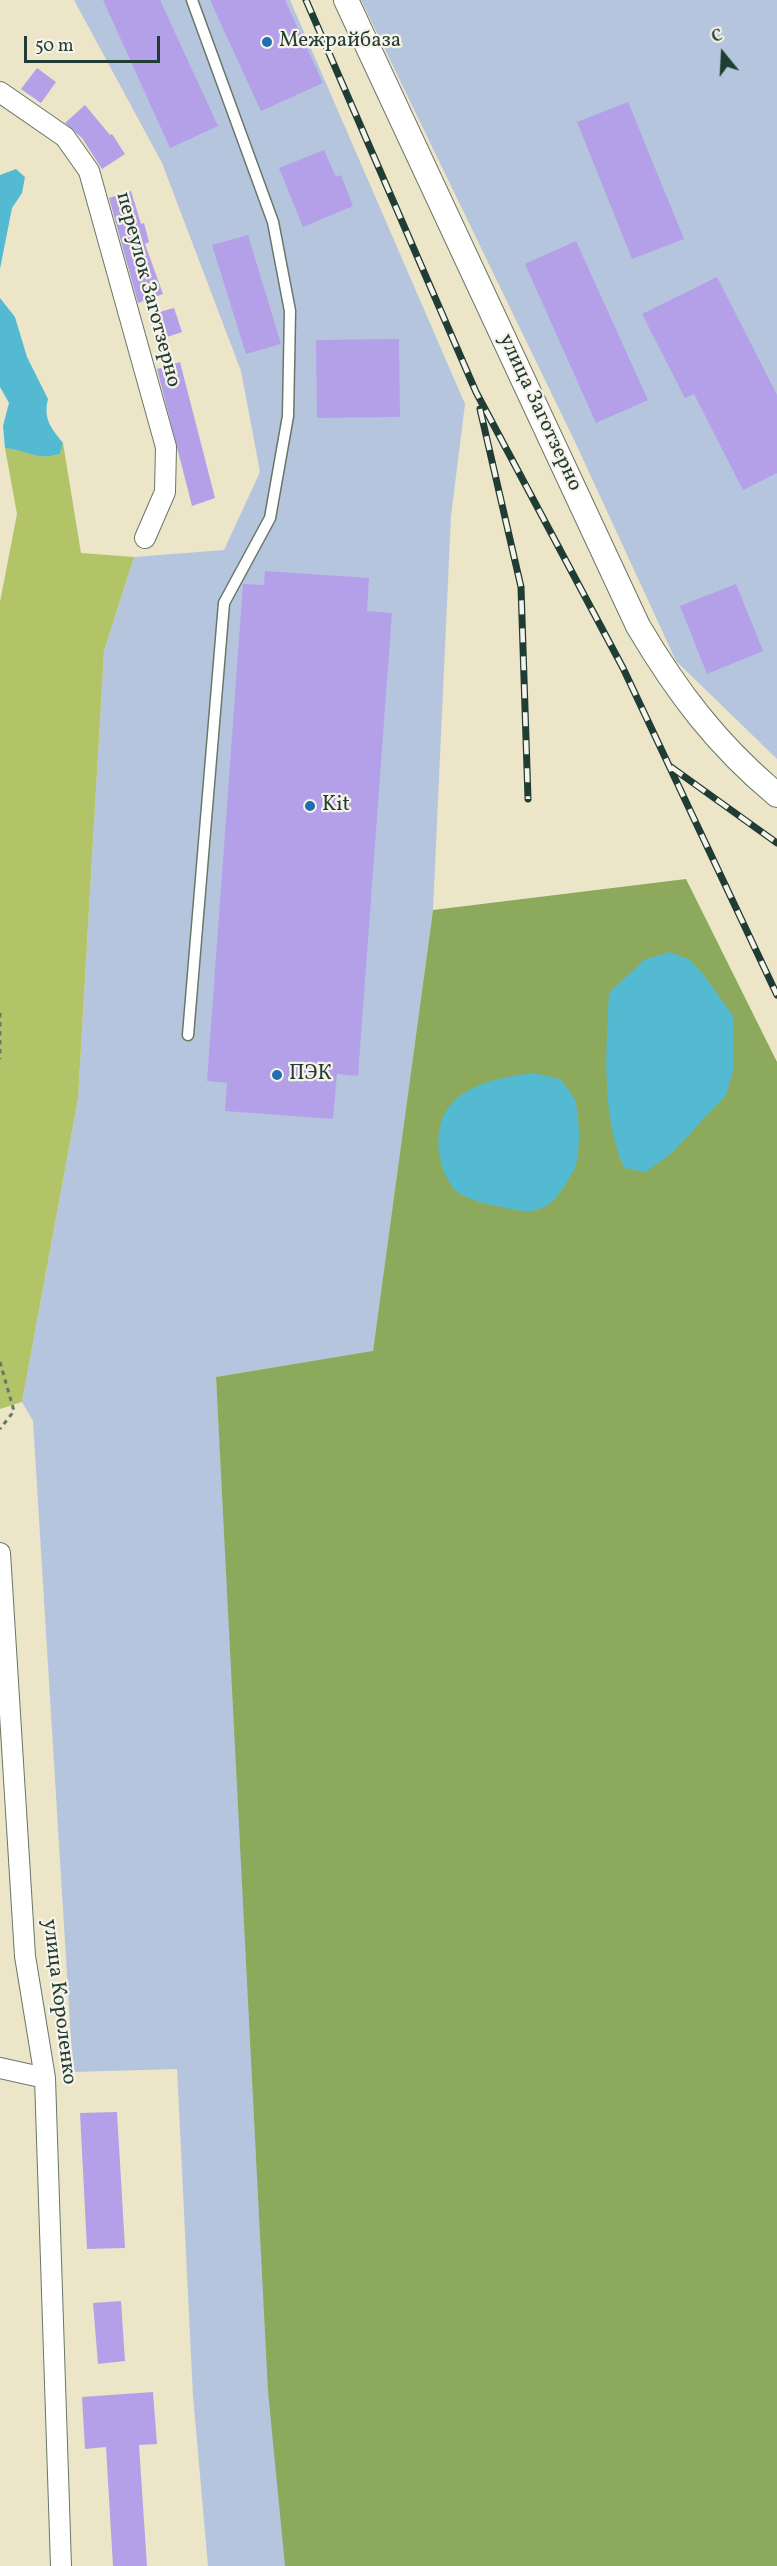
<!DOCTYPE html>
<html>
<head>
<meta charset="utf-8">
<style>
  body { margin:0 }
  #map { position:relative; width:777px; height:2566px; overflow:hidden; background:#ece5c8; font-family:Vollkorn,serif }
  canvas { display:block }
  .north { position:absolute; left:693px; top:24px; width:60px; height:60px; -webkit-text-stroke:4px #f7f3e8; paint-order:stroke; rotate:342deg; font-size:16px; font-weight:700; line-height:24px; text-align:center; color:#1f3d34 }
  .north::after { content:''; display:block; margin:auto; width:21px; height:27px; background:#1f3d34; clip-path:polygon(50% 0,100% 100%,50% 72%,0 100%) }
  .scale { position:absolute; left:24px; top:36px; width:136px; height:27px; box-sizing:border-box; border:3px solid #1f3d34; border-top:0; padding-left:8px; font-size:18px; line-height:21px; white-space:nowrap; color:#1f3d34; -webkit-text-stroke:4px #f7f3e8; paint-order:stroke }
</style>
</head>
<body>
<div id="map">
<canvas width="777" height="2566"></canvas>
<div class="north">С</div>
<div class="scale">50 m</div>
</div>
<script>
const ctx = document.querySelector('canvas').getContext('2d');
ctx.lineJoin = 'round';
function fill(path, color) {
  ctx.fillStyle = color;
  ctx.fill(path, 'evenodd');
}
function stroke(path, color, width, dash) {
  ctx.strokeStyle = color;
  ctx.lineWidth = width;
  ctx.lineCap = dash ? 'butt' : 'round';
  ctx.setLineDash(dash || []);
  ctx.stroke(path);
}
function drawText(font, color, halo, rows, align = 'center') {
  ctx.font = font + ' Vollkorn,serif';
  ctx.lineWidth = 4.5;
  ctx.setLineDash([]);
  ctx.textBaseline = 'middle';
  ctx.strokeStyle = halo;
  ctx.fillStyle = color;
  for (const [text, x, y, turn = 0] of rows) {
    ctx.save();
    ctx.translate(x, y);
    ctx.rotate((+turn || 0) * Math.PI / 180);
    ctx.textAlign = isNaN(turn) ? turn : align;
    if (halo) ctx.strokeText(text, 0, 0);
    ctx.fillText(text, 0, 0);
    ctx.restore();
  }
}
const industrial = new Path2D(`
  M74,0h216l175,404 -14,112 -18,394 -60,442 -157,25 70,1189h-78l-15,-170 -16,-327 -104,3 -40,-651 -11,-19 56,-303 26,-448 30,-94 90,-7 36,-78 -19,-101 -79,-208z
  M361,0h416v759l-101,-98 -100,-217z`);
const green = new Path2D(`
  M63,443l18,110 53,4 -30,94 -26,448 -56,303 -22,7v-807l17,-88 -12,-66c24,3 32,13 55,6z`);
const forest = new Path2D(`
  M686,879l91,183v1504h-492l-17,-175 -52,-1014 157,-26 60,-441z`);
const water = new Path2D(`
  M16,169l9,8 -3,16 -10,15 -12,61v-94z
  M0,298l15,19 12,40 21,42c-5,20 3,29 15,44l-3,11c-24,7 -31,-3 -55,-6l-2,-22 6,-23 -9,-16z
  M670,952l20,8 13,14 30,42 1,52 -8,27 -53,57 -27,20 -22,-4c-23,-54 -18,-117 -15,-175l35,-33z
  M534,1073l26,6c5,6 10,13 14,19 6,13 7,59 0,72 -8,13 -17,32 -32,38 -12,6 -28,2 -40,-1 -13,-2 -38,-8 -47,-17 -21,-25 -24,-70 2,-92 21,-17 52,-22 77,-25z`);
const building = new Path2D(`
  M103,0h57l58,126 -48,22z
  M210,0h75l38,83 -62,28z
  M37,68l19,14 -15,21 -20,-14z
  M628,102l56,137 -52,20 -55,-137z
  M85,105l25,30 2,-1 13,20 -23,15 -20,-31 -17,-15z
  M324,150l12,27 5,-2 12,31 -50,21 -24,-59z
  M131,191l10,33 3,-1 5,19 -4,2 18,50 -25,9 -29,-105z
  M248,235l33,109 -35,10 -34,-109z
  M576,241l72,159 -52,23 -71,-159z
  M717,277l60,118v78l-34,17 -49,-96 -9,4 -43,-84z
  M174,308l8,24 -18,6 -8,-25z
  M399,339l1,78 -83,1 -1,-78z
  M180,362l35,136 -23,8 -35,-137z
  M265,571l104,7 -2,33 25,2 -34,463 -21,-2 -4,45 -108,-8 2,-28 -20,-2 36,-497 21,1z
  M736,584l27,67 -56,23 -27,-68z
  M117,2112l8,136 -38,1 -7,-136z
  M121,2301l4,60 -27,3 -5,-61z
  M153,2392l4,52 -18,1 8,121h-34l-7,-119 -21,2 -3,-52z`);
const path = new Path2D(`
  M0,1013v46
  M0,1362l14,49 -14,18`);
const service = new Path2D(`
  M188,1035l36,-432 46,-85 18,-102 2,-105 -17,-89 -81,-222`);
const minor = new Path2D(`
  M0,92l65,45 24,34 77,276 -1,45 -20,46
  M0,1553l25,403 20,122 16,488
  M0,2068l45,10`);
const tertiary = new Path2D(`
  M346,0l292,626c39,66 79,119 139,169`);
const rail = new Path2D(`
  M306,0l170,392 147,276 154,327
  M480,409l41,178 7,212
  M671,767l106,76`);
const markers = [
  [267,42,6,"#1f6fb2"],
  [310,806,6,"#1f6fb2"],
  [277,1075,6,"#1f6fb2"]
];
const poiNames = [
  ["Межрайбаза",279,42],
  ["Kit",322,806],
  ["ПЭК",289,1075]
];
const streetNames = [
  ["переулок Заготзерно",147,290,75],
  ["улица Заготзерно",539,413,65],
  ["улица Короленко",58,2002,83]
];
fill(industrial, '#b6c5de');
fill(green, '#b2c467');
fill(forest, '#8daa5c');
fill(water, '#54bad2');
fill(building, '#b4a0e9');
stroke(service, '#677868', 13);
stroke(minor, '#677868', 22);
stroke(tertiary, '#677868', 26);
stroke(path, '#677868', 3, [4.5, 4.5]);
stroke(service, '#fff', 10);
stroke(minor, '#fff', 20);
stroke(tertiary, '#fff', 24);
stroke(rail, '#1f3d34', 7);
stroke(rail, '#f7f3e8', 4.5, [14]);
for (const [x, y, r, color] of markers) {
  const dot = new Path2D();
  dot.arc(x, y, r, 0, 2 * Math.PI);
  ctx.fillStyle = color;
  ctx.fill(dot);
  stroke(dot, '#f7f3e8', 2);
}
drawText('21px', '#1f3d34', '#f7f3e8', poiNames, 'left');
drawText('21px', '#1f3d34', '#f7f3e8', streetNames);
</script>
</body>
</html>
